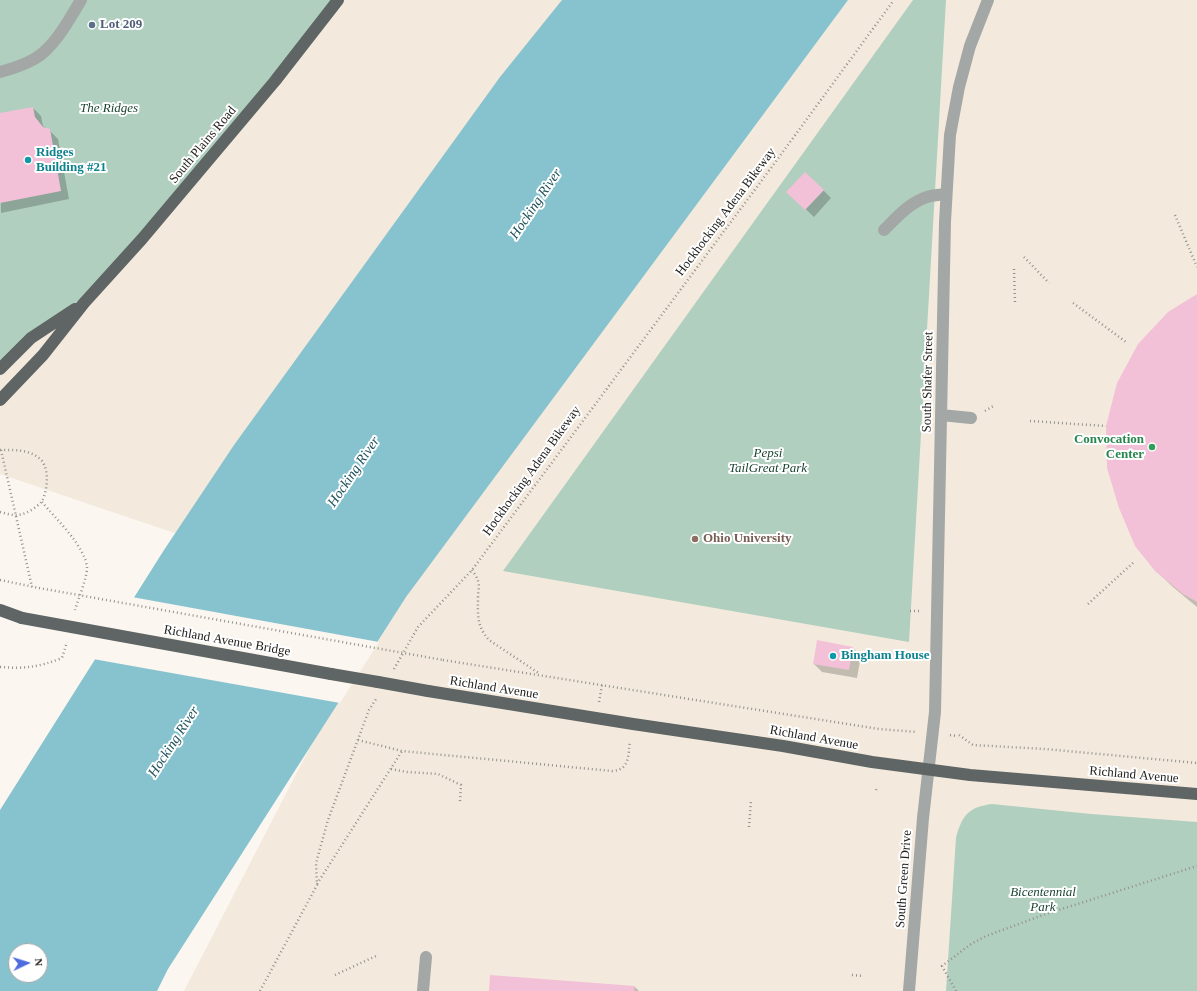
<!DOCTYPE html>
<html>
<head>
<meta charset="utf-8">
<style>
  body { margin:0 }
  #map { position:relative; width:1197px; height:991px; overflow:hidden; background:#fbf6f0; font-family:Georgia,serif }
  canvas { display:block }
  .north { position:absolute; left:8px; top:943px; width:40px; height:40px; box-sizing:border-box; background:#fff; border:1px solid #a7a6a5; border-radius:50%; rotate:86deg; font-size:11px; font-weight:700; line-height:16px; text-align:center; color:#22211e }
  .north::after { content:''; display:block; margin:auto; width:14px; height:18px; background:#4d6ade; clip-path:polygon(50% 0,100% 100%,50% 72%,0 100%) }
</style>
</head>
<body>
<div id="map">
<canvas width="1197" height="991"></canvas>
<div class="north">N</div>
</div>
<script>
const ctx = document.querySelector('canvas').getContext('2d');
ctx.lineJoin = 'round';
function fill(path, color) {
  ctx.fillStyle = color;
  ctx.fill(path, 'evenodd');
}
function stroke(path, color, width, dash) {
  ctx.strokeStyle = color;
  ctx.lineWidth = width;
  ctx.lineCap = dash ? 'butt' : 'round';
  ctx.setLineDash(dash || []);
  ctx.stroke(path);
}
function drawText(font, color, halo, rows, align = 'center') {
  ctx.font = font + ' Georgia,serif';
  ctx.lineWidth = 4;
  ctx.setLineDash([]);
  ctx.textBaseline = 'middle';
  ctx.strokeStyle = halo;
  ctx.fillStyle = color;
  for (const [text, x, y, turn = 0] of rows) {
    ctx.save();
    ctx.translate(x, y);
    ctx.rotate((+turn || 0) * Math.PI / 180);
    ctx.textAlign = isNaN(turn) ? turn : align;
    if (halo) ctx.strokeText(text, 0, 0);
    ctx.fillText(text, 0, 0);
    ctx.restore();
  }
}
const built = new Path2D(`
  M0,0h1197v991h-1013l200,-387 -384,-130z`);
const green = new Path2D(`
  M0,0h338l-254,303 -84,66z
  M913,0h33l-37,642 -406,-71z
  M992,804l99,10 106,8v169h-251l10,-153c6,-23 13,-31 36,-34z`);
const water = new Path2D(`
  M562,0h286l-442,597 -238,372 -11,22h-157v-181l164,-260 70,-105 266,-368zM16,951h24v24h-24z`);
const pier = new Path2D(`
  M132,597l247,45 -39,61 -247,-44z`);
const shadow = new Path2D(`
  M33,108l8,8 2,10 6,4 9,9 11,60 -68,14 -1,-99z
  M823,190l8,8 -17,19 -18,-17z
  M1197,296v311l-24,-20 -17,-16z
  M853,648l8,8 -4,22 -35,-6 -8,-8z
  M635,987l4,4h-149z`);
const building = new Path2D(`
  M33,107l2,10 8,10 7,2 11,62 -61,12v-90z
  M805,172l19,18 -19,20 -19,-18z
  M1197,294v308l-14,-8 -28,-23 -20,-25 -16,-38 -12,-40 -1,-42 11,-43 21,-39 30,-32z
  M817,640l36,7 -4,23 -36,-6z
  M490,975l145,11 -1,5h-145z`);
const path = new Path2D(`
  M1175,215l22,52
  M1024,257l25,26
  M1014,269l1,34
  M1073,303l53,39
  M985,411l10,-6
  M1030,421l76,5
  M1,450l31,137
  M42,502c13,16 44,45 45,66 0,10 -9,32 -12,42
  M0,512c5,1 10,3 15,3 8,1 22,-7 27,-14 6,-11 8,-35 -3,-43 -12,-9 -25,-8 -39,-8
  M472,570c2,3 5,7 6,11 2,5 0,10 0,15 0,19 -2,29 11,44l51,34
  M0,580l39,8
  M1088,604l46,-42
  M910,611h10
  M443,660l436,69 38,3
  M0,667c25,2 39,0 62,-9l5,-16
  M394,669l24,-42 54,-57 302,-406 120,-164
  M599,702l3,-17
  M950,735l7,1
  M959,735l14,10 72,4 152,14
  M358,740l44,11 210,20c18,-1 16,-16 18,-30
  M391,769l16,3 31,2 23,11 -1,17
  M876,790l1,-3
  M749,827l2,-27
  M317,884l85,-133
  M335,975l41,-19
  M852,975l12,1
  M260,991l57,-106 -1,-22 12,-43 41,-110 7,-11
  M956,991l-14,-25 29,-22 15,-8 60,-22 151,-48`);
const minor = new Path2D(`
  M0,72c15,-4 34,-10 45,-21 15,-14 25,-33 36,-51
  M884,230c13,-13 25,-27 43,-33 6,-2 13,-2 19,-3
  M941,415l30,3
  M423,991l3,-34
  M909,991l14,-173 12,-106 10,-490 5,-87 9,-48 11,-41 18,-46`);
const major = new Path2D(`
  M0,369l31,-31 44,-29
  M0,400l43,-45 41,-52 58,-64 133,-158 63,-81
  M0,610l22,8
  M331,674l47,8
  M428,691l205,33 150,22 89,16 98,13 227,19`);
const pathBridge = new Path2D(`
  M39,588l404,72`);
const majorBridge = new Path2D(`
  M22,618l309,56
  M378,682l50,9`);
const markers = [
  [92,25,4,"#5c6f8a"],
  [28,160,4,"#0f9aa8"],
  [1152,447,4,"#2e9e5b"],
  [695,539,4,"#8d6e63"],
  [833,656,4,"#0f9aa8"]
];
const serviceNames = [
  ["Lot 209",100,25]
];
const parkNames = [
  ["The Ridges",109,109],
  ["Pepsi",768,454],
  ["TailGreat Park",768,469],
  ["Bicentennial",1043,893],
  ["Park",1043,908]
];
const streetNames = [
  ["South Plains Road",203,145,-50],
  ["Hockhocking Adena Bikeway",726,212,-53],
  ["South Shafer Street",928,382,-89],
  ["Hockhocking Adena Bikeway",532,471,-54],
  ["Richland Avenue Bridge",227,641,10],
  ["Richland Avenue",494,688,9],
  ["Richland Avenue",814,738,10],
  ["Richland Avenue",1134,775,5],
  ["South Green Drive",904,879,-86]
];
const cultureNames = [
  ["Ridges",36,153],
  ["Building #21",36,168],
  ["Bingham House",841,656]
];
const leisureNames = [
  ["Convocation",1144,440],
  ["Center",1144,455]
];
const educationNames = [
  ["Ohio University",703,539]
];
const waterNames = [
  ["Hocking River",536,204,-56],
  ["Hocking River",354,472,-56],
  ["Hocking River",174,742,-57]
];
fill(built, '#f3eadd');
fill(green, '#b0cfbf');
fill(water, '#87c3cf');
fill(pier, '#fbf6f0');
fill(shadow, '#0003');
fill(building, '#f3c1d7');
stroke(path, '#94918d', 2.5, [1, 3]);
stroke(minor, '#a3a7a6', 12);
stroke(major, '#5e6564', 12);
stroke(pathBridge, '#94918d', 2.5, [1, 3]);
stroke(majorBridge, '#5e6564', 12);
for (const [x, y, r, color] of markers) {
  const dot = new Path2D();
  dot.arc(x, y, r, 0, 2 * Math.PI);
  ctx.fillStyle = color;
  ctx.fill(dot);
  stroke(dot, '#fff', 1.5);
}
drawText('bold 13px', '#4e5e75', '#fff', serviceNames, 'left');
drawText('italic 13px', '#153f2e', '#fff', parkNames);
drawText('13px', '#22211e', '#fff', streetNames);
drawText('bold 13px', '#0d838f', '#fff', cultureNames, 'left');
drawText('bold 13px', '#27864d', '#fff', leisureNames, 'right');
drawText('bold 13px', '#785e54', '#fff', educationNames, 'left');
drawText('italic 14px', '#1e525b', '#fff', waterNames);
</script>
</body>
</html>
